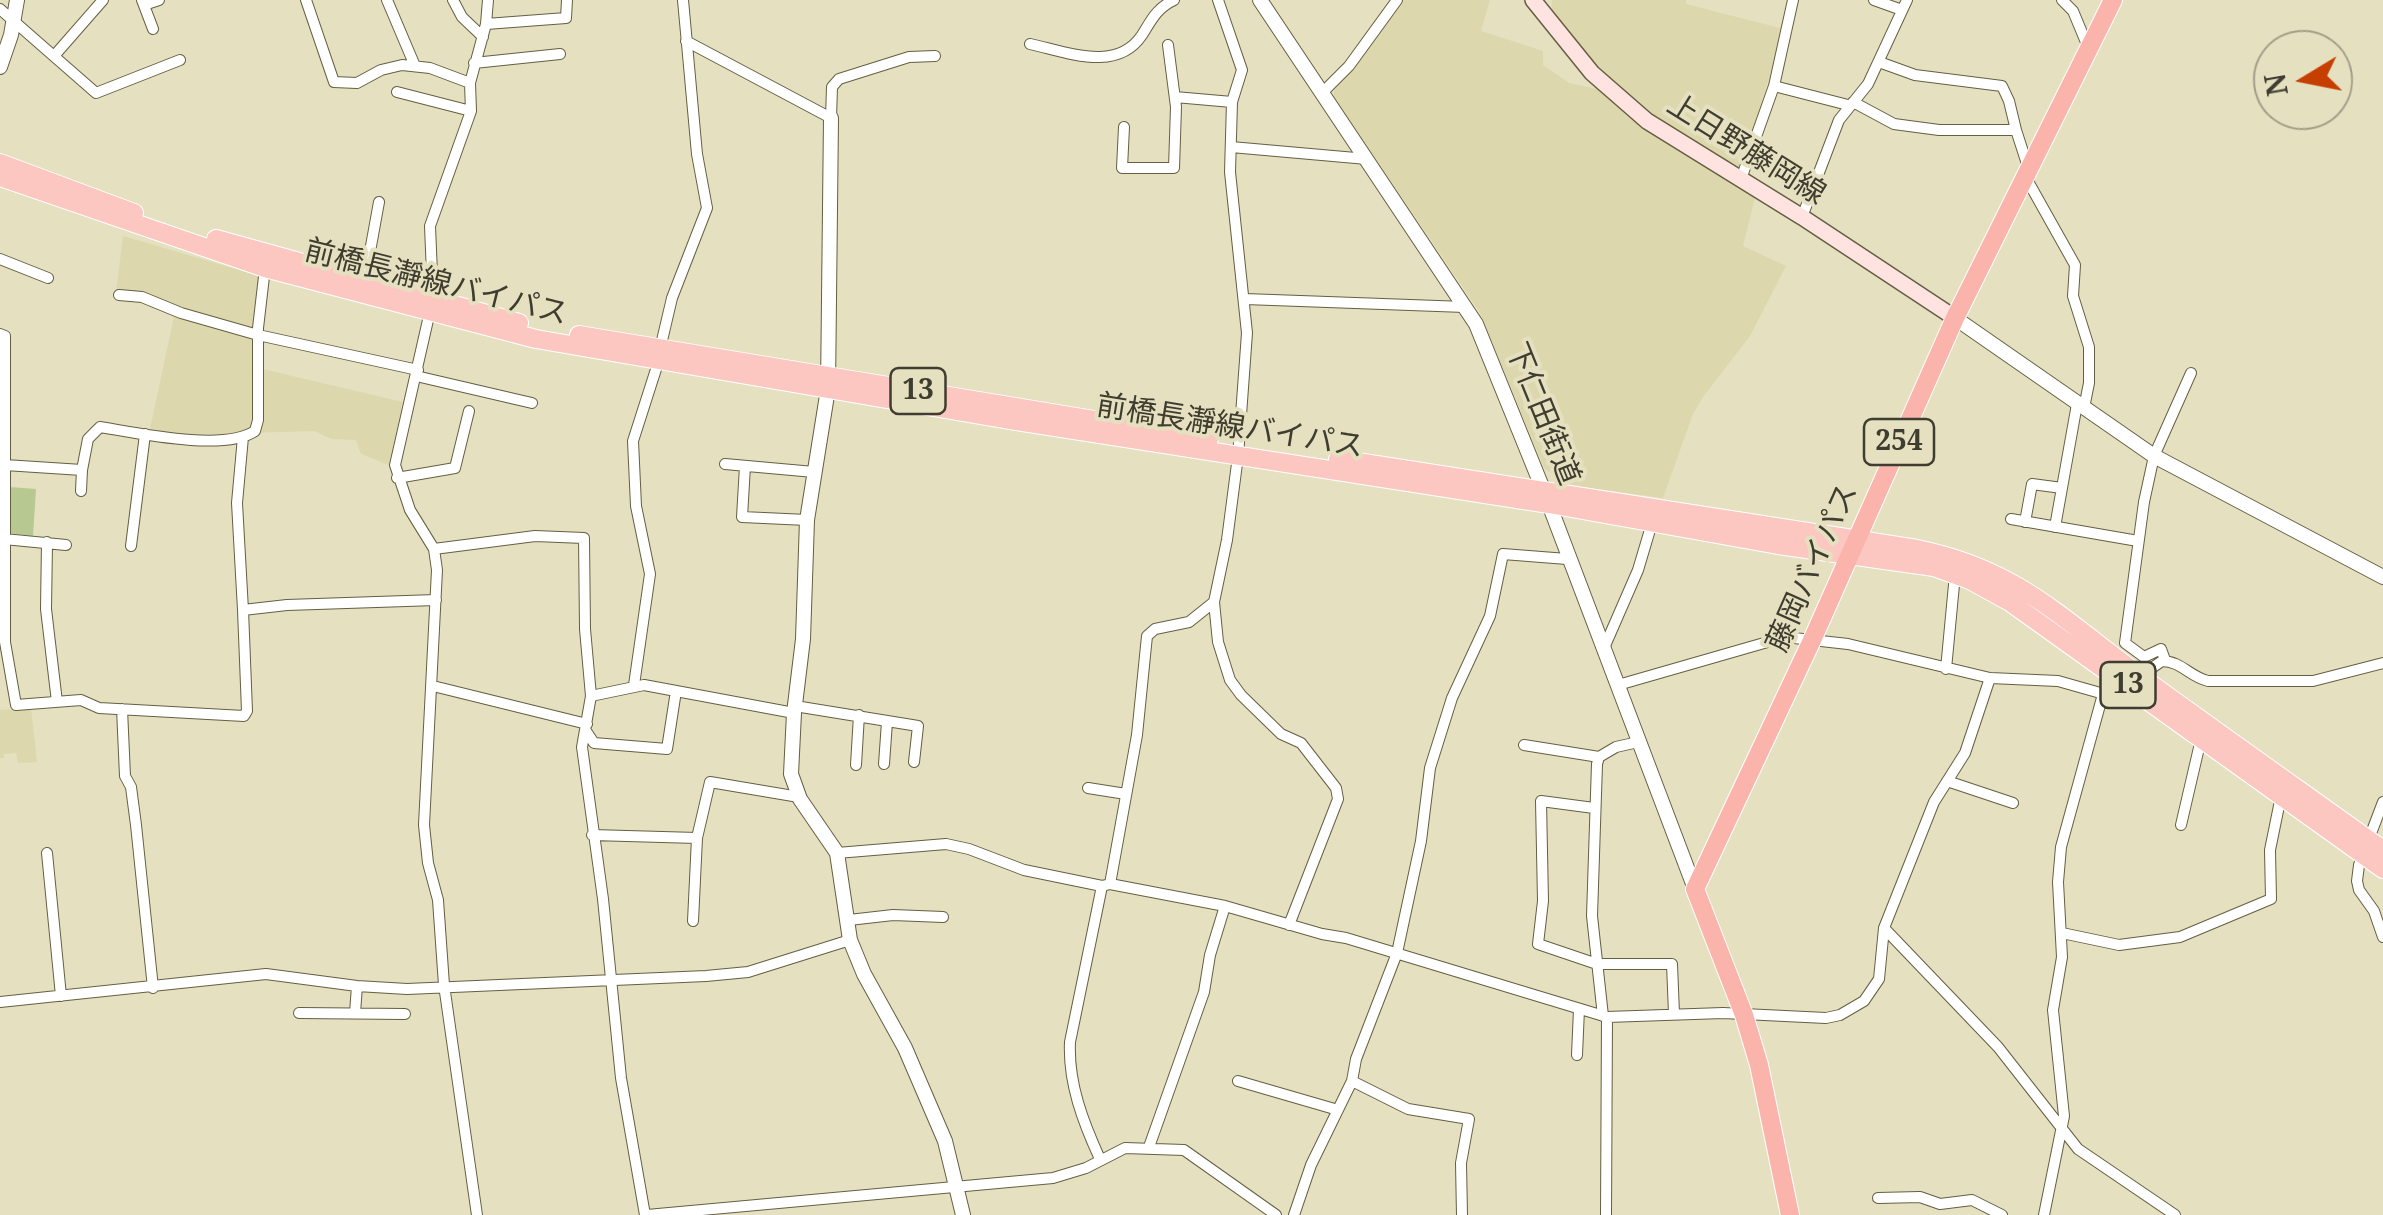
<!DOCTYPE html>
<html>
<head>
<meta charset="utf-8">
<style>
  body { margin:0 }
  #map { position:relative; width:2383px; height:1215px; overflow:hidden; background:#e5e0c0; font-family:"Noto Serif",serif }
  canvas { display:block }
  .north { position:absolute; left:2253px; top:30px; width:100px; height:100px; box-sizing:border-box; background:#e5e0c0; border:2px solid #a39f86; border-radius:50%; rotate:260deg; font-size:28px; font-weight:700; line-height:40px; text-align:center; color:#3f3d30 }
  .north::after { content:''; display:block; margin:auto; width:35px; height:45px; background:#c63f01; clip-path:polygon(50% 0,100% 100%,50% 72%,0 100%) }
</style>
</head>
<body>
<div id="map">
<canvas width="2383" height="1215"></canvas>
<div class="north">N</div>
</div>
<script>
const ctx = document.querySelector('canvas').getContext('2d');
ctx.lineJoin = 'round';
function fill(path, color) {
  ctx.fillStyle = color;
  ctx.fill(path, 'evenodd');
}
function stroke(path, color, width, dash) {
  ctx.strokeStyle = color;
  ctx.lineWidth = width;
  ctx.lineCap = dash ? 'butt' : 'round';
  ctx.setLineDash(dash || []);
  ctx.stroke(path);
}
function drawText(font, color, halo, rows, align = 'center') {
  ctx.font = font + ' "Noto Serif","Noto Sans JP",serif';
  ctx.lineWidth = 8;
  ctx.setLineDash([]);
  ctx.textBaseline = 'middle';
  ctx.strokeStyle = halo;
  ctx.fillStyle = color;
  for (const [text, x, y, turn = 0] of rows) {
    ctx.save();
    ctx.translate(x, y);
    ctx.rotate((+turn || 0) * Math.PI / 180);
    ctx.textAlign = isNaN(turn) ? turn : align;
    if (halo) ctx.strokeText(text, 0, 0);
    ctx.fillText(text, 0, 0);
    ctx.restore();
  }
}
const built = new Path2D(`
  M1402,0h88l-9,31 62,20v14l26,18 28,6 31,28 39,27 88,54 -12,48 43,20 -36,70 -47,61 -10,17 -30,84 -96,-13 -23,-17 -65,-157 -145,-214v-7z
  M1552,0h134v4l98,25 -44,143 -103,-65 -39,-39 -47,-54z
  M123,236l137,40 -6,91 149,35 -14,63 -28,-11 -5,-14 -24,-1 -18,-8 -131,4 -33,-6 26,-122 -60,-15z
  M31,708l6,54 -19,1 -2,-10 -12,1v4h-4v-48z`);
const green = new Path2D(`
  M9,487l27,2 -3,47 -24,-3z`);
const minor = new Path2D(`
  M142,0l11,29
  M306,0l28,82 23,1 24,-13 21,-5 28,3 40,15
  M387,0l28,66
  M453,0l9,17 21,20
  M1218,0l24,70 -10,32 -2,70 17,161 -9,123 -11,84 -13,62 4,40 12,38 11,15 40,39 20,9 35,45 2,11 -49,126
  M1874,0l28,10
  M2062,0l11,11 15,36
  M144,5l15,-5
  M0,9l96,84 84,-33
  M486,24l80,-6 1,-18
  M686,41l145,77 1,-31 7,-8 70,-22 26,-1
  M1030,44c37,8 87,29 112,-9 10,-16 15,-27 32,-35
  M54,56l49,-56
  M474,63l86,-9
  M1774,86l74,19
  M397,92l74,19
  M1322,93l27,-27 48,-66
  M1175,97l57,5
  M1853,102l41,22 45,6h77l-7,-29 -7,-15 -87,-11 -36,-13
  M1124,127l-2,41h52l2,-61 -8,-62
  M2016,130l12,37
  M1231,147l136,12
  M2025,176l50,89 -2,31 16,51v36l-5,25
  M1741,179l33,-93 19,-86
  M379,202l-12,66 65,16
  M1802,217l37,-97 29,-36 39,-84
  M0,259l48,19
  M119,295l23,2 39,16 77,22 160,35
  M1245,299l220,8
  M0,334l5,2v306l11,63 65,-5 18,8 145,8 3,-5 -4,-101 44,-5 149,-5
  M660,349l12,-51 35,-90 -10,-54 -14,-154
  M416,376l116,27
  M243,437l-6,66 6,107
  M725,464l89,8
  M5,465l77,5 6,-31 12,-12c37,6 124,25 155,4l3,-11v-92l7,-60
  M745,466l-3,51 65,3
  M397,478l58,-10 14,-57
  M81,491l1,-21
  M2011,519l127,22
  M2025,522l7,-38 30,4
  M2055,527l22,-123
  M4,539l62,6
  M47,542l-1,67 11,93
  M131,546l14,-112
  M434,549l101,-13 49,2 1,91 6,67
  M1604,648l34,-78 14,-47
  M2165,660l-4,-11 -17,8 -19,-14 19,-141 10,-46 37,-83
  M1946,669l9,-95
  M634,685l16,-111 -14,-68 -3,-65 25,-78
  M1618,685l167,-48 63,7 142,34 68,3 53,15 51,-35c19,0 28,16 46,20h105l70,-18
  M433,686l154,38
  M795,706l123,20 -4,36
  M122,709l3,67 6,11 5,38 17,163
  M586,731l8,12 73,6 9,-58
  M1524,745l75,12
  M884,764l3,-42
  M856,765l3,-50
  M1947,781l66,22
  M1088,788l38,6
  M2383,802l-24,63 -2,16 2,9 15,21 9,26
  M1594,808l-53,-7 2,100 -5,43 59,20h75l2,50
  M2181,825l20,-86
  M592,835l105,3 13,-56 89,15
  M47,853l14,143
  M837,853l109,-9 23,5 55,21 78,16 8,-2 115,22 97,28 24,4 261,79 116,-4 103,5 14,-3 24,-14 15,-22 5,-51 50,-126 31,-49 25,-75
  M1110,884l27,-149 10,-99 8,-7 34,-7 25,-20
  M849,920l44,-5 50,2
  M693,921l4,-83
  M1884,928l114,119 80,102 97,66
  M2062,933l57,12 61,-8 91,-38 -1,-49 11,-54
  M0,1002l266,-28 91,12 50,3 299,-13 42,-4 102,-32
  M299,1013l106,1
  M355,1013l2,-27
  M1603,1016l-11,-100 5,-152 2,-7 17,-10 22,-5
  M1577,1055l2,-46
  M1238,1081l100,29
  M1352,1081l56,28 61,10 -8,44 1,52
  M1149,1147l55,-155 6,-37 15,-49
  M1100,1159c-17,-37 -32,-76 -30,-117l32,-156
  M1878,1198l42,-1 20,7 32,-4 30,15
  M477,1215l-33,-230 -6,-85 -10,-37 -4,-38 13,-255 -3,-21 -24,-39 -15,-45 38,-167 -3,-72 41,-115 -1,-28 16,-59 2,-24
  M645,1215l-24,-137 -18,-179 -21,-152 9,-51 53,-11 150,28
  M647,1215l406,-37 33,-10 39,-20 59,2 92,65
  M1294,1215l17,-50 41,-84 4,-22 41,-106 24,-112 9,-73 22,-70 38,-82 13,-62 64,5
  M1606,1215l1,-198
  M2044,1215l20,-99 -11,-106 9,-53 -4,-75 3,-35 42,-153`);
const tertiary = new Path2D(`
  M1260,0l216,324 73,180 146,385
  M0,67l11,-32 6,-35
  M831,118l-3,271 -21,131 -4,119 -9,74 -3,61 9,25 37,54 13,87 14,34 41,74 40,93 18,74
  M1955,318l199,138 229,121`);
const secondary = new Path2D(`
  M1533,0l59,73 55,48 155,96 153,101`);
const primary = new Path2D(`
  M0,163l134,50
  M0,177l265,91 271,71 479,82 534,83 229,41 156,22 36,13 40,22 373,267
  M216,239l303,84
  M579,335l630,104
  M1338,459l579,90c100,20 145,70 223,127 81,59 162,116 243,174`);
const trunk = new Path2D(`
  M1790,1215l-31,-150 -15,-50 -49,-126 118,-251 142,-320 158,-318`);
const shields = [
  [918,391,55],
  [1899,442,70],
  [2128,685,55]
];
const shieldNames = [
  ["13",918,391],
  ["254",1899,442],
  ["13",2128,685]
];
const streetNames = [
  ["上日野藤岡線",1746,150,32],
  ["前橋長瀞線バイパス",436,283,14],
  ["下仁田街道",1542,414,68],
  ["前橋長瀞線バイパス",1230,427,9],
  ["藤岡バイパス",1813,568,-66]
];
fill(built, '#ddd7ae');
fill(green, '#b7c891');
stroke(minor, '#645f42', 12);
stroke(tertiary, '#645f42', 16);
stroke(secondary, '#645f42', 18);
stroke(primary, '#fff', 20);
stroke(trunk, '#fff', 20);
stroke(minor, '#fff', 10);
stroke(tertiary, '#fff', 14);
stroke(secondary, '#fee3e0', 15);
stroke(primary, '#fcc7c1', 18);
stroke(trunk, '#fbb4ac', 18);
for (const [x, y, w] of shields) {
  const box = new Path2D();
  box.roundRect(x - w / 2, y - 23, w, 46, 8);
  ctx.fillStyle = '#e5e0c0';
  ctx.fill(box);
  stroke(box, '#3f3d30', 2.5);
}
drawText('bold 28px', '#3f3d30', null, shieldNames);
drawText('30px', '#3f3d30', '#e5e0c0', streetNames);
</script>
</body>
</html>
